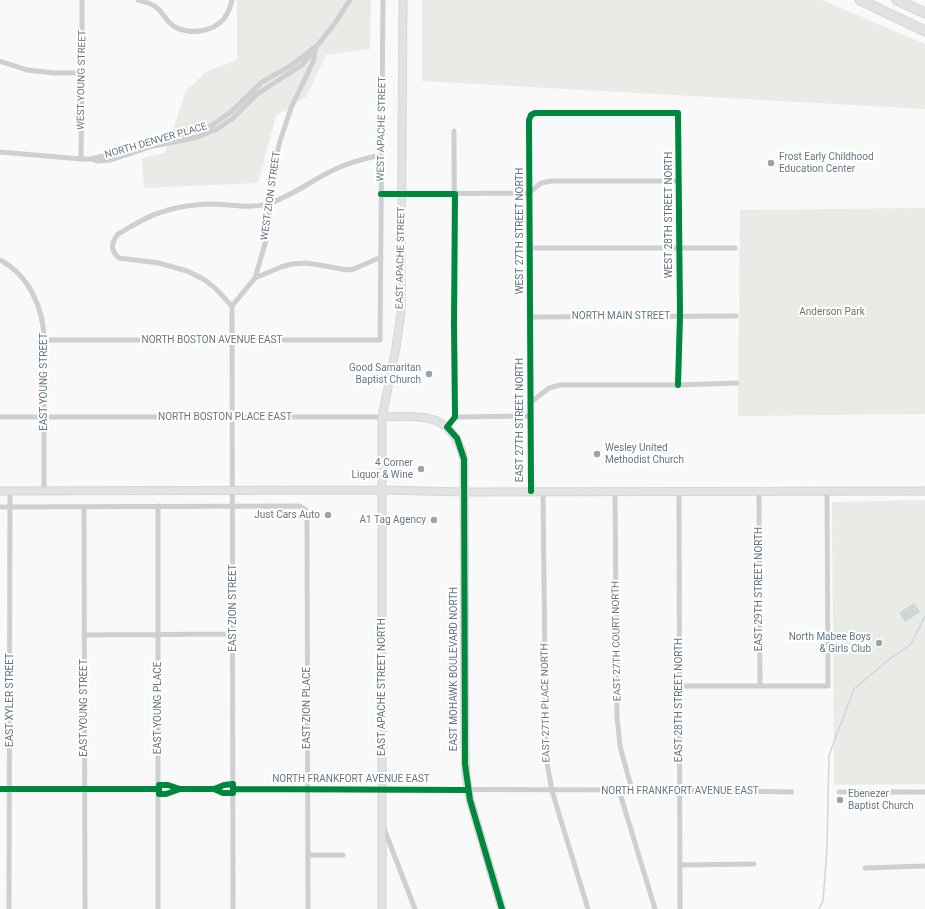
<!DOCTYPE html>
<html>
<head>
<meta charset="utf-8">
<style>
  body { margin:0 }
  canvas { display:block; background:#f9f9f9 }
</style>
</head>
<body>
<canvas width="925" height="909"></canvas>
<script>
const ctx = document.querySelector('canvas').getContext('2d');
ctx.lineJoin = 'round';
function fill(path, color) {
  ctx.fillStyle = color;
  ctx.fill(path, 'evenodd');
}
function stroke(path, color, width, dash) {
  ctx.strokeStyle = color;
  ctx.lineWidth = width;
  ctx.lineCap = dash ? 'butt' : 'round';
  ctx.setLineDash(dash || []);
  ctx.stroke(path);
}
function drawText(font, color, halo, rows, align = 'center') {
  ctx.font = font + ' Roboto,sans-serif';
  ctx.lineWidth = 4;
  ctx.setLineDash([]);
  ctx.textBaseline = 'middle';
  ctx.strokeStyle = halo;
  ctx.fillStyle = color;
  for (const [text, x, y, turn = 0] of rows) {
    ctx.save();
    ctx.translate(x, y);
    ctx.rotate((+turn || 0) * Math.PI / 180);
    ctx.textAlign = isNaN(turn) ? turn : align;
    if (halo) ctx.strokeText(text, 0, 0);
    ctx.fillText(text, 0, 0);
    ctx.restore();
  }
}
const green = new Path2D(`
  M237,0h134l-1,49 -44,6 -20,42 -30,19 -18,67 -114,5 -2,-30 23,-5 21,-62 21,-20 30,-11z
  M422,0h400l103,44v65l-503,-28z
  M925,208v206l-187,2 2,-206z
  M925,500v284l-91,1 -2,-283z`);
const water = new Path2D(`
  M914,603l6,9 -15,10 -6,-9z`);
const stream = new Path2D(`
  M819,909l4,-8 4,-53 2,-93 25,-66 33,-28 24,-17 14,-28`);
const street = new Path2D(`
  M138,0c6,2 13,3 18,7 8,6 11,17 21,21 18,8 43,2 51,-16 2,-4 3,-8 4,-12
  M0,61l27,9 28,3h27
  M0,152l81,7h10l24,-6 37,-12 32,-7 27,-8 21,-15 30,-29 30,-17 23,-18
  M81,159l1,-86v-73
  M92,159l5,2 14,-1 42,-14 32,-6 15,-4 17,-7 15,-10 25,-25 45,-29 33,-42 15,-23
  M381,194l148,-1 12,-10 10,-2h128
  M530,248h205
  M0,260c29,15 44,49 44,80v151
  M255,278l12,-41 6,-67 7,-29 11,-33 22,-46 2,-13
  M232,306l1,603
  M232,306l-17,-18 -10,-8 -18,-9 -28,-8 -40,-5c-9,-8 -8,-15 -1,-24 13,-7 27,-17 41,-21 18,-7 37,-9 57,-9 18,1 36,5 54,-1 25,-8 44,-25 68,-35 14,-7 29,-10 43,-13
  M232,306l23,-28 26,-11 11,-3 13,-1 15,2 27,5 7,-1 27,-12
  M530,317l206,-1
  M44,340h336l3,-340
  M530,403l19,-15 11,-3h118l59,-2
  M0,417h382
  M455,417l75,-1
  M447,427l8,-10 -1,-286
  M531,491l-2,-371 2,-5 4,-2h143l2,203 -2,69
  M543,491l3,266 6,34 36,118
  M615,491l2,226 3,29 12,44
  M759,491l1,195
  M679,492l1,417
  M158,506v403
  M0,507l300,-1 7,5 1,398
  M84,507l1,402
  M84,635l149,-1
  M679,686h149l-1,-195
  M0,789h159
  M233,789l441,1 118,2
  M619,790l36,119
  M839,792h86
  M383,826l32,83
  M308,855h35
  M680,865l74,-1
  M865,868l60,-2
  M9,909l1,-418`);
const secondary = new Path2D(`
  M382,417c41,-1 70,-5 82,42l1,289 1,28 4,24 32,109
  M0,491l382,-1 82,2 461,-1
  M382,909v-492l14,-69 5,-36 2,-312`);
const highway = new Path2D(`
  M860,0l65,31
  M897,0l28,13`);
const cycleway = new Path2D(`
  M381,194h74l-1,131 1,92 -8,10 10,11 7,21 1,305 5,36 32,109
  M531,491l-2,-371 2,-5 4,-2h143l2,203 -2,69
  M0,789h159
  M180,789l-12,-4h-9v9h7l14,-5h34l10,-4 9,-1v9h-10l-9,-4
  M233,789l235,1`);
const markers = [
  [771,163,4,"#99a4ac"],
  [429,374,4,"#99a4ac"],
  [597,454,4,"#99a4ac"],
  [421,469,4,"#99a4ac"],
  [328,515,4,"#99a4ac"],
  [434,520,4,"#99a4ac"],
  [879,643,4,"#99a4ac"],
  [840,800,4,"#99a4ac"]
];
const streetNames = [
  ["WEST YOUNG STREET",82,80,-89],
  ["WEST APACHE STREET",382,129,-89],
  ["NORTH DENVER PLACE",156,141,-16],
  ["WEST ZION STREET",271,196,-82],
  ["WEST 28TH STREET NORTH",669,215,-90],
  ["WEST 27TH STREET NORTH",520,231,-90],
  ["EAST APACHE STREET",401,258,-89],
  ["NORTH MAIN STREET",621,316],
  ["NORTH BOSTON AVENUE EAST",212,340],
  ["EAST YOUNG STREET",44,382,-90],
  ["NORTH BOSTON PLACE EAST",225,417],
  ["EAST 27TH STREET NORTH",520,420,-90],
  ["EAST 29TH STREET NORTH",759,589,-90],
  ["EAST ZION STREET",233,608,-90],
  ["EAST 27TH COURT NORTH",617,641,-91],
  ["EAST MOHAWK BOULEVARD NORTH",454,669,-90],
  ["EAST APACHE STREET NORTH",382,687,-90],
  ["EAST XYLER STREET",10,700,-90],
  ["EAST 28TH STREET NORTH",679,700,-90],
  ["EAST 27TH PLACE NORTH",546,703,-91],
  ["EAST YOUNG STREET",84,708,-90],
  ["EAST YOUNG PLACE",158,708,-90],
  ["EAST ZION PLACE",307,708,-90],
  ["NORTH FRANKFORT AVENUE EAST",351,779],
  ["NORTH FRANKFORT AVENUE EAST",680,791]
];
const poiNames = [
  ["Frost Early Childhood",779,157,"left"],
  ["Education Center",779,169,"left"],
  ["Good Samaritan",421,368],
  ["Baptist Church",421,380],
  ["Wesley United",605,448,"left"],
  ["Methodist Church",605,460,"left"],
  ["4 Corner",413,463],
  ["Liquor & Wine",413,475],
  ["Just Cars Auto",320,515],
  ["A1 Tag Agency",426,520],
  ["North Mabee Boys",871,637],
  ["& Girls Club",871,649],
  ["Ebenezer",848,794,"left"],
  ["Baptist Church",848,806,"left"]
];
const parkNames = [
  ["Anderson Park",832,312]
];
fill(green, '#e8ebe6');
fill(water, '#ced6d9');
stroke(stream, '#ced6d9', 1.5);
stroke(secondary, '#d5d6d7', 9);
stroke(highway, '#d5d6d6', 11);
stroke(street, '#cecfd0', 5);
stroke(secondary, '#e1e2e2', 7);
stroke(highway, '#e1e2e2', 9);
stroke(cycleway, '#00873e', 6);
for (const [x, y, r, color] of markers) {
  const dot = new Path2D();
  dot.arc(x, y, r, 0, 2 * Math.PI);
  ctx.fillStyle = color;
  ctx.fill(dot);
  stroke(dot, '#fff', 1.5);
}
drawText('10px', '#657683', '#fff', streetNames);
drawText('10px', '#657683', '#fff', poiNames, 'right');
drawText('10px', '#687a64', '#fff', parkNames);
</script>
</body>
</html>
